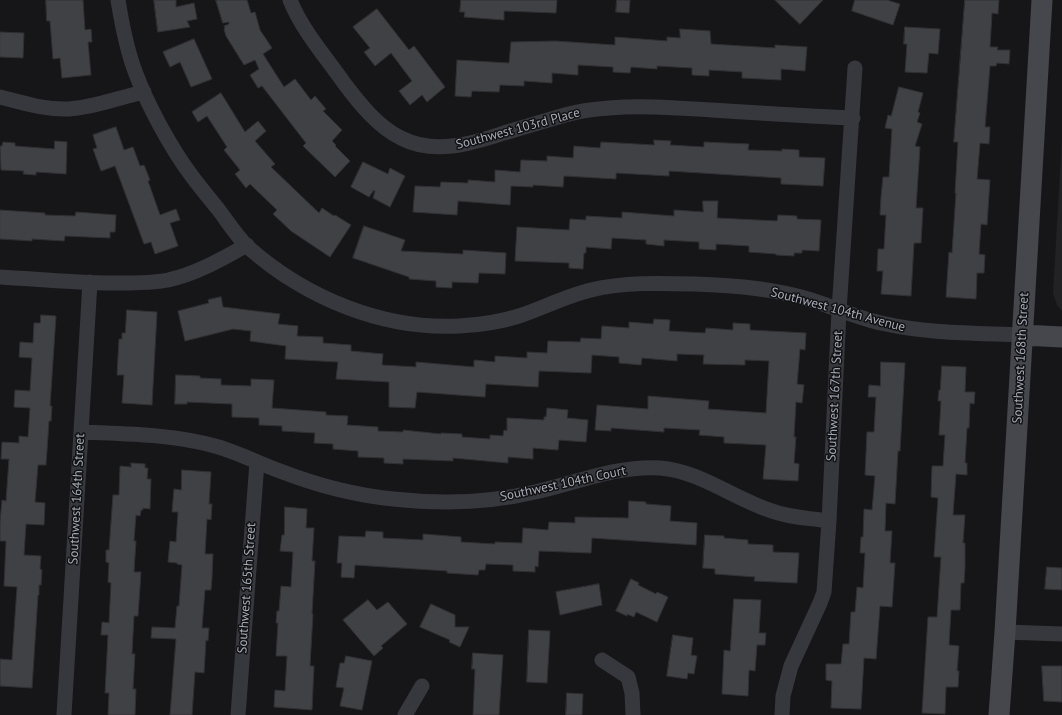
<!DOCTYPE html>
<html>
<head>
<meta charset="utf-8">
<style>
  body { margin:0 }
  canvas { display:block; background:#161618 }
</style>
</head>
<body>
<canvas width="1062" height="715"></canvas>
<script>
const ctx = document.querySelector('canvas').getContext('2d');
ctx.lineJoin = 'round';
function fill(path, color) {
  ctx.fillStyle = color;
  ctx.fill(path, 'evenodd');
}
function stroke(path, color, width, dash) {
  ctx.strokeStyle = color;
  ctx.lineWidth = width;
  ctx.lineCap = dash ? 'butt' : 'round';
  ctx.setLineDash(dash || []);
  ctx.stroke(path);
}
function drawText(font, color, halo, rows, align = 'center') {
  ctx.font = font + ' "PT Sans",sans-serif';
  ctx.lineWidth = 3;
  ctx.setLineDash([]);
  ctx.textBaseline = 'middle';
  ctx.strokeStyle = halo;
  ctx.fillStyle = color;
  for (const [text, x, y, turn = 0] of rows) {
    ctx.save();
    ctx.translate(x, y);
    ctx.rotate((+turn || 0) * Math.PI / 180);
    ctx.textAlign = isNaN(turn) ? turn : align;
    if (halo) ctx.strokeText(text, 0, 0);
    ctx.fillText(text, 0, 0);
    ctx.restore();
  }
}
const built = new Path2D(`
  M1062,139v172l-5,-6 -4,-12z`);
const building = new Path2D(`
  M46,0h37l2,30 6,-1 1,13h-4l3,33 -29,3 -2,-20 -7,1 -3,-38h-3z
  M154,0h22v7l18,-4 3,16 -10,2 3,6 -32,5z
  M216,0h31l4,13 4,-1 5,18 12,18 -9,6 21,33 11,-8 16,21 4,-4 11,13 -3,2 19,19 -10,11 4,4 -1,1 15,15 -15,16 -32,-31 3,-3 -44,-57 -4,2 -8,-13 9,-6 -4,-9 -11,5 -18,-29 -2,-7 1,-1 -1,-2 5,-2v-2l-6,1z
  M461,0h96l-1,13 -52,-2v9l-40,-3 1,-5h-5z
  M617,0h13l-1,13 -13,-1z
  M775,0h48l-23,24z
  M855,0h32l13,4 -7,21 -41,-14z
  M965,0h34l-1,14 -6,-1 -2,34h8l-1,3h13l-1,14 -12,-1 -1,3h-6l-5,61h5l-1,17 -9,-1 -3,36 13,1 -3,45 -6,-1 -2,30 6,1 -1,18h-7l-1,26 -30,-2 3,-45 3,1 4,-60h-1l3,-51h-4z
  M377,9l32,41 5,-4 31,41 -18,15 -5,-7 -12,10 -11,-14 13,-10 -21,-28 -16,13 -11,-14 6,-4 -17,-21z
  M905,27l35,2 -2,25 -9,-1 -2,20 -22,-1 2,-28h-3z
  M680,29l30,2 1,13 64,4v-3l32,2 -2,24 -24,-2v11l-39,-2v-6l-33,-2v6l-17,-1v-7l-35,-2v3l-26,-2 -1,6 -17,-1v-5l-35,-2v10l-26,-2v10l-28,-2v5l-24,-1 -1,7 -27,-1 -1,6 -16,-1 2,-36 52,3 2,-21 44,-1 60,4v-8l52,4v-4l13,1z
  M0,32l24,1 -1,25 -23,-1z
  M194,39l18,40 -21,8 -11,-25 -10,5 -7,-15z
  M899,87l24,6 -5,19 2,1 -3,9 5,2 -7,22 5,1 -4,61h7l-2,35h-7l-3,53 -30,-2 2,-23h-6l1,-22h6l2,-34h-6l1,-18 2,-20h6l3,-48 -7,-1 3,-13 3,1z
  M221,93l24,39 13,-11 8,10 -11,10 20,23 -4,3 48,46 3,-5 12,8 1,-1 16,10 -21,32 -39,-26 -18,-17 4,-4 -27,-26 -4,4 -11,-14 5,-4 -16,-20 3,-3 -20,-31 -9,6 -6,-10z
  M116,127l8,23 9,-3 7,19 4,-1 6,15 -2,1 12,34 16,-6 4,11 -10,3 8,23 -23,8 -4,-12 -7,2 -29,-78 -14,5 -8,-22 4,-1 -4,-13z
  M654,140l17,1 -1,4 34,2v-5l45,2 -1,6 34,1v-2l17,1v7l26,1 -2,28 -42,-2v-6l-112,-7v5l-53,-3v6l-52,-3 -1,11 -30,-2v2l-22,-1 -1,19 -52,-4 -1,14 -44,-3 2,-26 25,1 1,-5 27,1v-3l27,2v-12l25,2 1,-12 26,1v-5l26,2 1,-12 26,2 1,-6 53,3z
  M55,141l12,1 -1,32 -30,-2v3l-13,-1 1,-3 -23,-1 -1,-24h2l1,-4 12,1v3l39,3z
  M363,162l25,12 2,-6 15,8 -15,31 -17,-9 2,-7 -1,-1 -5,7 -18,-10z
  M703,201h15l-1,17 60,3 1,-6 19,1v3l24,1 -2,31 -17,-1v3h-8v3l-18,-1v-1l-27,-2v-6l-33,-2v6l-17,-1v-7l-35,-2v6l-18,-2v-4l-34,-2 -1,11 -25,-2v6h-2l-1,16 -14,-1v-5l-54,-2 2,-34 52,3 1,-11 16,1v-4l36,2v-6l52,4v-6l29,2z
  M0,210l45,3v2l30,1 1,-4 40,3 -1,17h-5v6l-45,-2 -1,5 -32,-2v2l-32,-2z
  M364,226l41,14 -4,11 62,3v-4l43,3 -1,21 -26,-1 -1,10 -26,-1v6l-16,-1v-6l-27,-2v-2l-56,-19z
  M221,297l2,10 57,7 -2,10 20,2 -1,10 26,1v6l28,2v6l32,3 -1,11 34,2v-5l58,5v-7l21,2v-6l32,2v-6l20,1 1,-12 32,1 1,-4 20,1 1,-13 27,2v-6l24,2 1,-5 16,1 -1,11 36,2 1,-5 27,2v-7l17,1v6l56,3 -1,17 -5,-1 -3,35 7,1 -2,18 -6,-1 -2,35h2l-2,26 5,1 -1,17 -35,-2 3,-34 -42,-2v-6l-25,-2 1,-5 -36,-2v4l-53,-4v3l-16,-1 2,-25 51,4v-13l61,5 -1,8 58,4 3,-52 -24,-1v5l-42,-1 1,-9 -27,-1v7l-35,-3 -1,7 -22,-2v-6l-27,-2 -1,18 -52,-2 -1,16 -52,-3 -1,13 -68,-5 -2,16 -26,-1v-25l-53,-3 2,-17 -53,-3 1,-13 -36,-5 1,-10 -18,-2 -48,12 -7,-30 31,-8 -1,-3z
  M127,310l30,2 -5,93 -30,-2 2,-28h-7l2,-36h3v-6h3z
  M41,315l15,1 -6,90h2l-1,15h-2l-3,44h-8l-3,37 10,1 -1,22 -18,-1 -2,31 17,1 -1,13 2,1 -1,15h-2v10h-1l-6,93 -32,-2v-27l12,1 5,-73 -13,-1 2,-45h-6v-19l2,-22 4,1 3,-42h-8l1,-17 17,1v-7l9,1 2,-29 -16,-1 1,-17 15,1 2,-33 -13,-1 1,-15 13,1 1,-20h6z
  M881,362l24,1 -5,88h-2l-3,53 -9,-1 -1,28h7l-2,32h5l-3,44 -12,-1 -4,53 -12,-1 -3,51 -30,-1 1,-27 -6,-1v-16h15l2,-20h6l2,-32h4l2,-25 6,1 2,-35h-5l1,-16h2l1,-28 8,1 3,-34 -10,-1 2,-43h7l2,-35h-8l1,-12 11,1z
  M942,366l24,1 -1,25h10l-1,12 -4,-1 -1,25h-2l-2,35h2v12l-11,-1 -3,41h12l-2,28h2v24l-1,16h-3l-1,27h-9l-2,35 10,1 -2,25h2l-1,16h-12l-1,27 -23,-1 6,-96h9l4,-60h-7l4,-59 -7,-1 1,-31h11l2,-31h-6l2,-34h-3l1,-11h1z
  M176,375l24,1v2l21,1v6l30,1v-7l23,1 -2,28 54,4v3l22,1 -1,9 31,2v4l25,1v-2l38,4v-1l21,1v3l28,2v-4l13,1 1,-6 3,1v-13l37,2v-3h2l1,-9 21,2 -1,8 21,2 -2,22 -27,-2 -1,10 -25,-2v11l-25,-2v6l-55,-5v3l-50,-2v5l-19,-1v-5l-26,-1v-6l-25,-2v-5l-19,-1 1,-10 -33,-2v-5l-23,-1v-7l-27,-1v-13l-45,-2v2h-12z
  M131,463l14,1v4h3l-1,11h4l-1,30 -7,-1v2h-2l-1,6 -4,-1 -2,26h2l-2,31h7l-3,44h-4l-2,38h3l-2,35h3l-1,26h-27l1,-22h-4l3,-58h-7l1,-13 7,1 2,-40 -3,-1 1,-19 -3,-1v-12h3l4,-55h6l1,-29 11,1z
  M182,470l29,2 -2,32h3l-1,16 -4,-1 -2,35h8l-1,24 -1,12h-6l-3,38h7l-1,13 -2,-1 -2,33 -9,-1 -3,43h-22l6,-76 -25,-1 1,-11 23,1 2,-22h2l3,-41 -5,-1v-1l-9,-1 2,-21 6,1 2,-30h-6l2,-23 7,1z
  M629,501l17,1v2l25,2 -1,15 27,2 -1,22 -104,-7 -1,15 -52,-2 -1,16 -3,-1v6l-22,-1v-6l-27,-1 -1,6h-6l-1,5 -31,-2v-2l-92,-6 -1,13 -13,-1 1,-14h-5l2,-27 26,1 1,-6 17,1v6l40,2v-6l38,3v5l34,2v-2l27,1 1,-15 25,2 1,-8 26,1v-6l53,1z
  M285,507l22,2 -1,19h8l-2,33h3l-3,53h1l-3,52h4l-2,44 -38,-3 1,-17 10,1 2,-35h-11l2,-33h-2l1,-12h2l2,-25 10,1 2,-35 -13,-1 2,-16h2z
  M705,535l19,1v2l24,2v4l25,1v7l26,1 -2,30 -43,-2 1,-4 -40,-3v-5l-12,-1z
  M1047,567l15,1v22l-17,-1z
  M631,579l8,4 -1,2 18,9 1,-2 11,5 -11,25 -21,-10 -2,5 -7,-3v2l-11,-5z
  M599,584l3,21 -42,10 -4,-23z
  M734,599l27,1 -2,33h7l-1,12h-8l-2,26 -6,-1 -1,26 -26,-2 2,-44 6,1z
  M368,600l9,10 11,-8 19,22 -26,22 2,2 -9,8 -31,-36z
  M431,604l24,11v12h14l-9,20 -11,-5 1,-2 -30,-13z
  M529,630l21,1 -3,52 -20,-1z
  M673,635l20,3 -2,17 6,1 -3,18 -6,-1 -1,6 -20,-3z
  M473,653l30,2 -4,60h-26l2,-46h-3z
  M346,656l26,5 -10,49 -22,-4 4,-18 -8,-1 4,-24h4z
  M1042,666h20v36l-18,-1z
  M567,693l16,1 -1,21h-16z`);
const street = new Path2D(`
  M118,0c4,25 9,51 18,74 12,32 35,74 55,101 9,12 18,23 27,34 10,13 19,28 31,39 57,50 134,82 210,78 20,-1 41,-4 60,-10 24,-8 47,-20 72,-26 33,-8 69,-7 103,-6 36,1 81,5 114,15 26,8 51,20 78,25 45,10 91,9 137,11
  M290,0c12,30 35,56 54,83 15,20 34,44 57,55 33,17 70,6 103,-5 20,-6 41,-12 61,-18 14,-4 30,-6 44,-7 35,-3 69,0 103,2 47,3 94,6 141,8
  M0,97c23,6 45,13 69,12 23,-1 52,-12 75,-17
  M0,277c35,2 69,5 104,6 21,0 43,1 64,-3 28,-6 54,-21 79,-35
  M81,432c44,2 91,2 134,14 22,6 43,17 65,25 36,14 74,24 113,28 46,5 96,4 142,-7 41,-9 83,-27 125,-24 40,3 74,31 112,43 18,7 38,7 57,10
  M1005,632l57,2
  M602,660l26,17 4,16 1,22
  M64,715l26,-433
  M238,715l19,-253
  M405,715l17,-29
  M782,715l1,-19 8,-30 29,-63 4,-11 5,-71 10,-210 16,-243`);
const secondary = new Path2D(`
  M1023,335l39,2
  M999,715l6,-83 37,-632`);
const streetNames = [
  ["Southwest 103rd Place",518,129,-15],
  ["Southwest 104th Avenue",838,310,15],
  ["Southwest 168th Street",1021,358,-87],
  ["Southwest 167th Street",835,396,-87],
  ["Southwest 104th Court",563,484,-12],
  ["Southwest 164th Street",77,499,-87],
  ["Southwest 165th Street",247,588,-86]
];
fill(built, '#222225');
fill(building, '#404145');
stroke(building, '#303034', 1);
stroke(street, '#37383d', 15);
stroke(secondary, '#45474d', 21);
drawText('13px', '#a8adb8', '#111113', streetNames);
</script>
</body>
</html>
